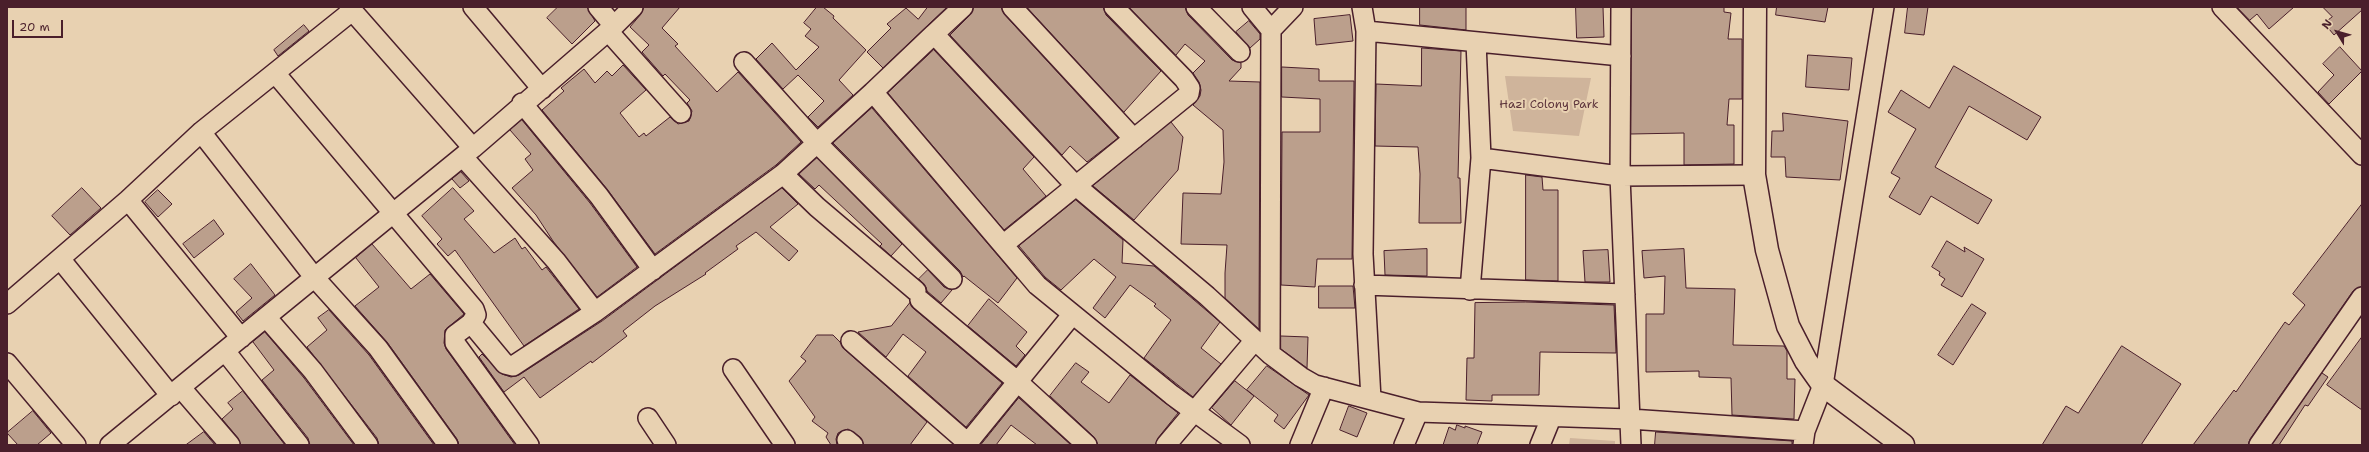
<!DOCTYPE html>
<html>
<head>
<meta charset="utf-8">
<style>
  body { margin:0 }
  #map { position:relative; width:2369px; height:452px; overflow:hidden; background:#e8d1b1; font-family:"Shantell Sans",sans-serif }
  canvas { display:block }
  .frame { position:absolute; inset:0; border:8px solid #4a1f2b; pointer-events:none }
  .north { position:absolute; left:2317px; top:12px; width:40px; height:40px; -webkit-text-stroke:3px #e8d1b1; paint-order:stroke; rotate:307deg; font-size:11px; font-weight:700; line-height:16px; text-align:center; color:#4a1f2b }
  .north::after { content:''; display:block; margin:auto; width:14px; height:18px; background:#4a1f2b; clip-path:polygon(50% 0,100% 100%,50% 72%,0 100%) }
  .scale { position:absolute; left:12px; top:20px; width:51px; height:18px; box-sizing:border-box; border:2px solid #4a1f2b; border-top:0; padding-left:5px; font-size:12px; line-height:14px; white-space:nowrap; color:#4a1f2b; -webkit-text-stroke:3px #e8d1b1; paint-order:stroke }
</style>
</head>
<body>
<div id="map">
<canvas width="2369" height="452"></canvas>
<div class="frame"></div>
<div class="north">N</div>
<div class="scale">20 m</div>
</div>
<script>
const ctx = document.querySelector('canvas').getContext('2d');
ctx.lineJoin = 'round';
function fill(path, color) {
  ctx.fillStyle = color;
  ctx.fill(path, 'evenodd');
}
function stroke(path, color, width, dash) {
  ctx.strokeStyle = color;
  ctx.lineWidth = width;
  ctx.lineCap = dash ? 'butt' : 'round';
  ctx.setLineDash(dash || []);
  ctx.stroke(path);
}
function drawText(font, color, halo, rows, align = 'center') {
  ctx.font = font + ' "Shantell Sans",sans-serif';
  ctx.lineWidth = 4;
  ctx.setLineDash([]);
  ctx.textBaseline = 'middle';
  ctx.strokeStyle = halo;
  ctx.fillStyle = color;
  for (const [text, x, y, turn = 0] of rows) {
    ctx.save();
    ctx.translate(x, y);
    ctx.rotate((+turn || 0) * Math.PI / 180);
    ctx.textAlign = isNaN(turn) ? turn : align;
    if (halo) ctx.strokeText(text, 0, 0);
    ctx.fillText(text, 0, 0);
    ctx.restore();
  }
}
const green = new Path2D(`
  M1505,76l86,2 -12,58 -66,-5z
  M1570,438l45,3v4h-46z`);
const building = new Path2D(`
  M558,7h29l8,14 -23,23 -25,-26z
  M644,7h36l-18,21 16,16 -3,2 42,46 21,-20 63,70 -25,23 -121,89 -48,-65 -65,-79 22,-19 -3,-3 23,-19 11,14 12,-12 5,5 11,-11 23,25 -26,23 19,24 5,-4 2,3 24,-19 8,7 11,-3 3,-10 -5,-8 3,-3 -25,-26 -2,2 -21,-24 7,-7 -19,-18 11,-13z
  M817,7h6l11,9 -1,2 33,32 -27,30 14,15 -35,32 -10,-10 16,-16 -26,-26 -15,14 -27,-30 16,-16 24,27 23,-23 -14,-11 6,-7 -7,-6z
  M928,7h19l-64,61 -16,-16 24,-24 -4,-4 19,-16 12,11z
  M974,7h27l3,7 114,124 -31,24 -17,-16 -8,9 -112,-120 20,-20z
  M1027,7h76l3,8 55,56 -37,41z
  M1129,7h56l3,8 44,45 9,3v5l-12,13 31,1 -1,247 -34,-31v-25l2,-28 -46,-1 2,-51 38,1 3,-32 -1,-32 -30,-25 7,-9 1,-6 -2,-8 -6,-9 12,-12 -20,-17 -9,11z
  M1420,7h46v23l-46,-5z
  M1576,7h27l1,30 -27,1z
  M1632,7h92v5l7,1 -3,26h14v60h-13l-2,26h7v39l-50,1v-32l-53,1z
  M1777,7h51l-3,15 -49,-7z
  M1908,7h20l-4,28 -19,-2z
  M2237,7h57l-25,22 -12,-15 -7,6z
  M2323,7h39v3l-28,25 -10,-12 8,-6z
  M1350,15l3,26 -37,4 -2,-26z
  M1249,21l11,13v5l-10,9 -14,-16z
  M304,25l5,6 -31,25 -4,-6z
  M2340,47l22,24 -33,33 -11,-12 16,-17 -11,-11z
  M1422,48l39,3 -3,127h2l1,45h-42l1,-49 -2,-27 -43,-1 1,-62 45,2z
  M934,50l100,107 -11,12 23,27 -42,34 -116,-137z
  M1808,55l44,3 -3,32 -43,-3z
  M1954,66l87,51 -14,23 -58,-34 -34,61 57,33 -14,24 -47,-28 -11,19 -31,-18 11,-19 -9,-5 25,-44 -28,-17 13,-22 28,18z
  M1282,67l37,2v12h35l-2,178h-35l-2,28 -34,-2 1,-153h38v-33l-38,-2z
  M872,108l145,170 -19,25 -34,-27 -1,1 -3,-6 -127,-128z
  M1783,113l65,8 -8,59 -54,-3 -1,-20h-14l1,-26h11z
  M522,120l68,83 47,64 -40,30 -44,-56 -17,-26 -24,-27 21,-18 -8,-11 6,-5 -21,-24z
  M1171,122l12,15 -5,33 -44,50 -41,-34z
  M817,158l85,86 -11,12 -11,-10 2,-2 -63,-59 -4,4 -16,-15z
  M461,172l8,9 -9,7 -8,-9z
  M1526,175l16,2 1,13h15v91l-32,-1z
  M82,188l19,20 -31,27 -18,-19z
  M453,188l21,23 -10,8 30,34 21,-15 7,11 3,-2 17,23 4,-3 33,42 -55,37 -69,-96 -7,6 -11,-12 5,-5 -20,-23z
  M782,188l16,16 -28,23 28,24 -9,10 -33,-29 -20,14 2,3 -33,24 1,1 -51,32 -32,25 4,5 -35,27 -1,-2 -51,37 -16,-21 -20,15 -25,-35 3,-3 20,20 9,3 8,-2 83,-54z
  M158,190l14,14 -14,13 -13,-15z
  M1076,200l47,40 -1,23 32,3 66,56 -19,26 20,16 -28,33 -49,-39 27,-38 -17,-14 2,-2 -26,-19 -25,33 -12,-10 23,-31 -22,-18 -33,31 -16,-13 -26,-31z
  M2362,204v82l-9,5 -103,148 -2,6h-55l41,-55 2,2 49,-70 4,3 16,-20 -12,-11z
  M214,220l10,14 -30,24 -11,-14z
  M1947,241l18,11 -1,-5 20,12 -22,38 -21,-12 4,-6 -6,-4 1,-3 -8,-5z
  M372,244l39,45 19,-15 34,40 -19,16 -1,13 2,6 69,96h-56l-2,-6 -70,-97 -32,-36 24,-19 -23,-29z
  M1427,249v27l-42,-1 -1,-24z
  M1684,249l2,39 49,1 -2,56 51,1 3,5v28h8l-1,40 -62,-4 -1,-37 -32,-1v-6l-53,1v-58h18l1,-38 -21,2 -2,-27z
  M1608,250l2,32h-25l-2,-31z
  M251,264l24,31 -32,26 -7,-9 16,-14 -18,-19z
  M928,270l16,17 8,3 -11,13 -14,-12 -1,-4 -7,-8z
  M1319,286h34l2,22h-36z
  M989,299l38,33 -11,14 9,9 -9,11 -48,-40z
  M1526,302l88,3 2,48 -76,-1 -1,43h-47v6l-26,-1 1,-42h7l1,-55z
  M910,303l3,5 89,75 -36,44 -58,-51 18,-24 -23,-18 -17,23 -28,-25 33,-6z
  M1972,304l14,9 -33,52 -15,-10z
  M329,310l40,45 65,90h-55l-2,-7 -70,-91 20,-17 -9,-12z
  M265,332l39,46 50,67h-44l-2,-7 -46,-58 12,-10 -21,-28z
  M817,335h16l7,7 4,7 83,73 -17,23h-46l-4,-8 -12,-8 -10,4 -2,6 1,6h-6l-5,-8 2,-4 -16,-12 3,-4 -26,-36 17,-20 -5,-4z
  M1281,336l27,1 -1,31 -26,-19z
  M2362,337v73l-35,-25z
  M2122,346l59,38 -40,61h-99l24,-39 12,7z
  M1076,363l13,9 -8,10 28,21 21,-28 48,38 -20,25 -3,7h-57l-4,-8 -44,-41z
  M1267,366l42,29 -25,34 -10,-8 4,-6 -31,-25z
  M2322,373l6,4 -20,29 -3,-1 -26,40h-7z
  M1235,381l19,15 -23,29 -19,-17z
  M243,391l42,54h-44l-3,-7 -16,-19 11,-10 -5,-6z
  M1019,398l52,47h-34l-26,-20 -15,20h-15z
  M1349,406l18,7 -10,24 -17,-7z
  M33,411l18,22 -14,12h-19l-11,-12z
  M1457,425l8,3v-2l17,6 -5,13h-34l6,-18 6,3z
  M204,432l11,13h-29z
  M1656,432l136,9v4h-137z`);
const minor = new Path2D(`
  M473,7l69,82
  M598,7l16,19
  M963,7l-29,27 141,151 132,111 63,58 31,23 14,8 103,27 212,7 175,12
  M1012,7l122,132
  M1196,7l44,45
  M1252,7l19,23
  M1362,7l4,24 255,25
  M1621,7l-1,169 11,269
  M2222,7l140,148
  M608,31l73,82
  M1366,31l-3,223 8,145
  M934,34l-61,58 130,153 186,-151 1,-6 -6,-9 -70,-72
  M744,62l72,80 136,137
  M275,73l199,236 2,6 -5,8
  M522,103l77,93 54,74
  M201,132l113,145 64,71 70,97
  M473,148l141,-122 19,-19
  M463,157l93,104 39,51
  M1481,158l139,18 134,-1
  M783,174l34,33 99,84
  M128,200l113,138
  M1003,245l34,40 135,110 68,50
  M61,260l110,136
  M1364,285l261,9
  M1470,290l11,-132 -5,-116
  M920,300l98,82 69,63
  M7,304l121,-104 73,-68 151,-121
  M266,317l207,-169 -124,-141
  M851,341l119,104
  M225,351l74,94
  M1270,354l1,-324 22,-23
  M7,363l69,82
  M733,369l52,76
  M181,388l49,57
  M648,418l18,27
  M847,440l6,5
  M110,445l156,-128 47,54 55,74
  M529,445l-74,-102v-8l16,-12 34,41 8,2 82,-54 188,-138 90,-82
  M966,445l106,-130
  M1166,445l89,-105
  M1300,445l24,-58
  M1404,445l14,-33
  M1540,445l11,-27
  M1803,445l2,-14 18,-46 61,-378
  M2259,445l103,-148`);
const major = new Path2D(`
  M1755,7l-1,168 13,75 21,76 18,35 17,24 80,60`);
const parkNames = [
  ["Hazi Colony Park",1549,105]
];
fill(green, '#cfb49b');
fill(building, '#bb9f8c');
stroke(building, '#4a1f2b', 1);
stroke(minor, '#4a1f2b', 22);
stroke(major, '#4a1f2b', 25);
stroke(minor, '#e8d1b1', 19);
stroke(major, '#e8d1b1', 22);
drawText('12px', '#5e353c', '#e8d1b1', parkNames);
</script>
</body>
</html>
